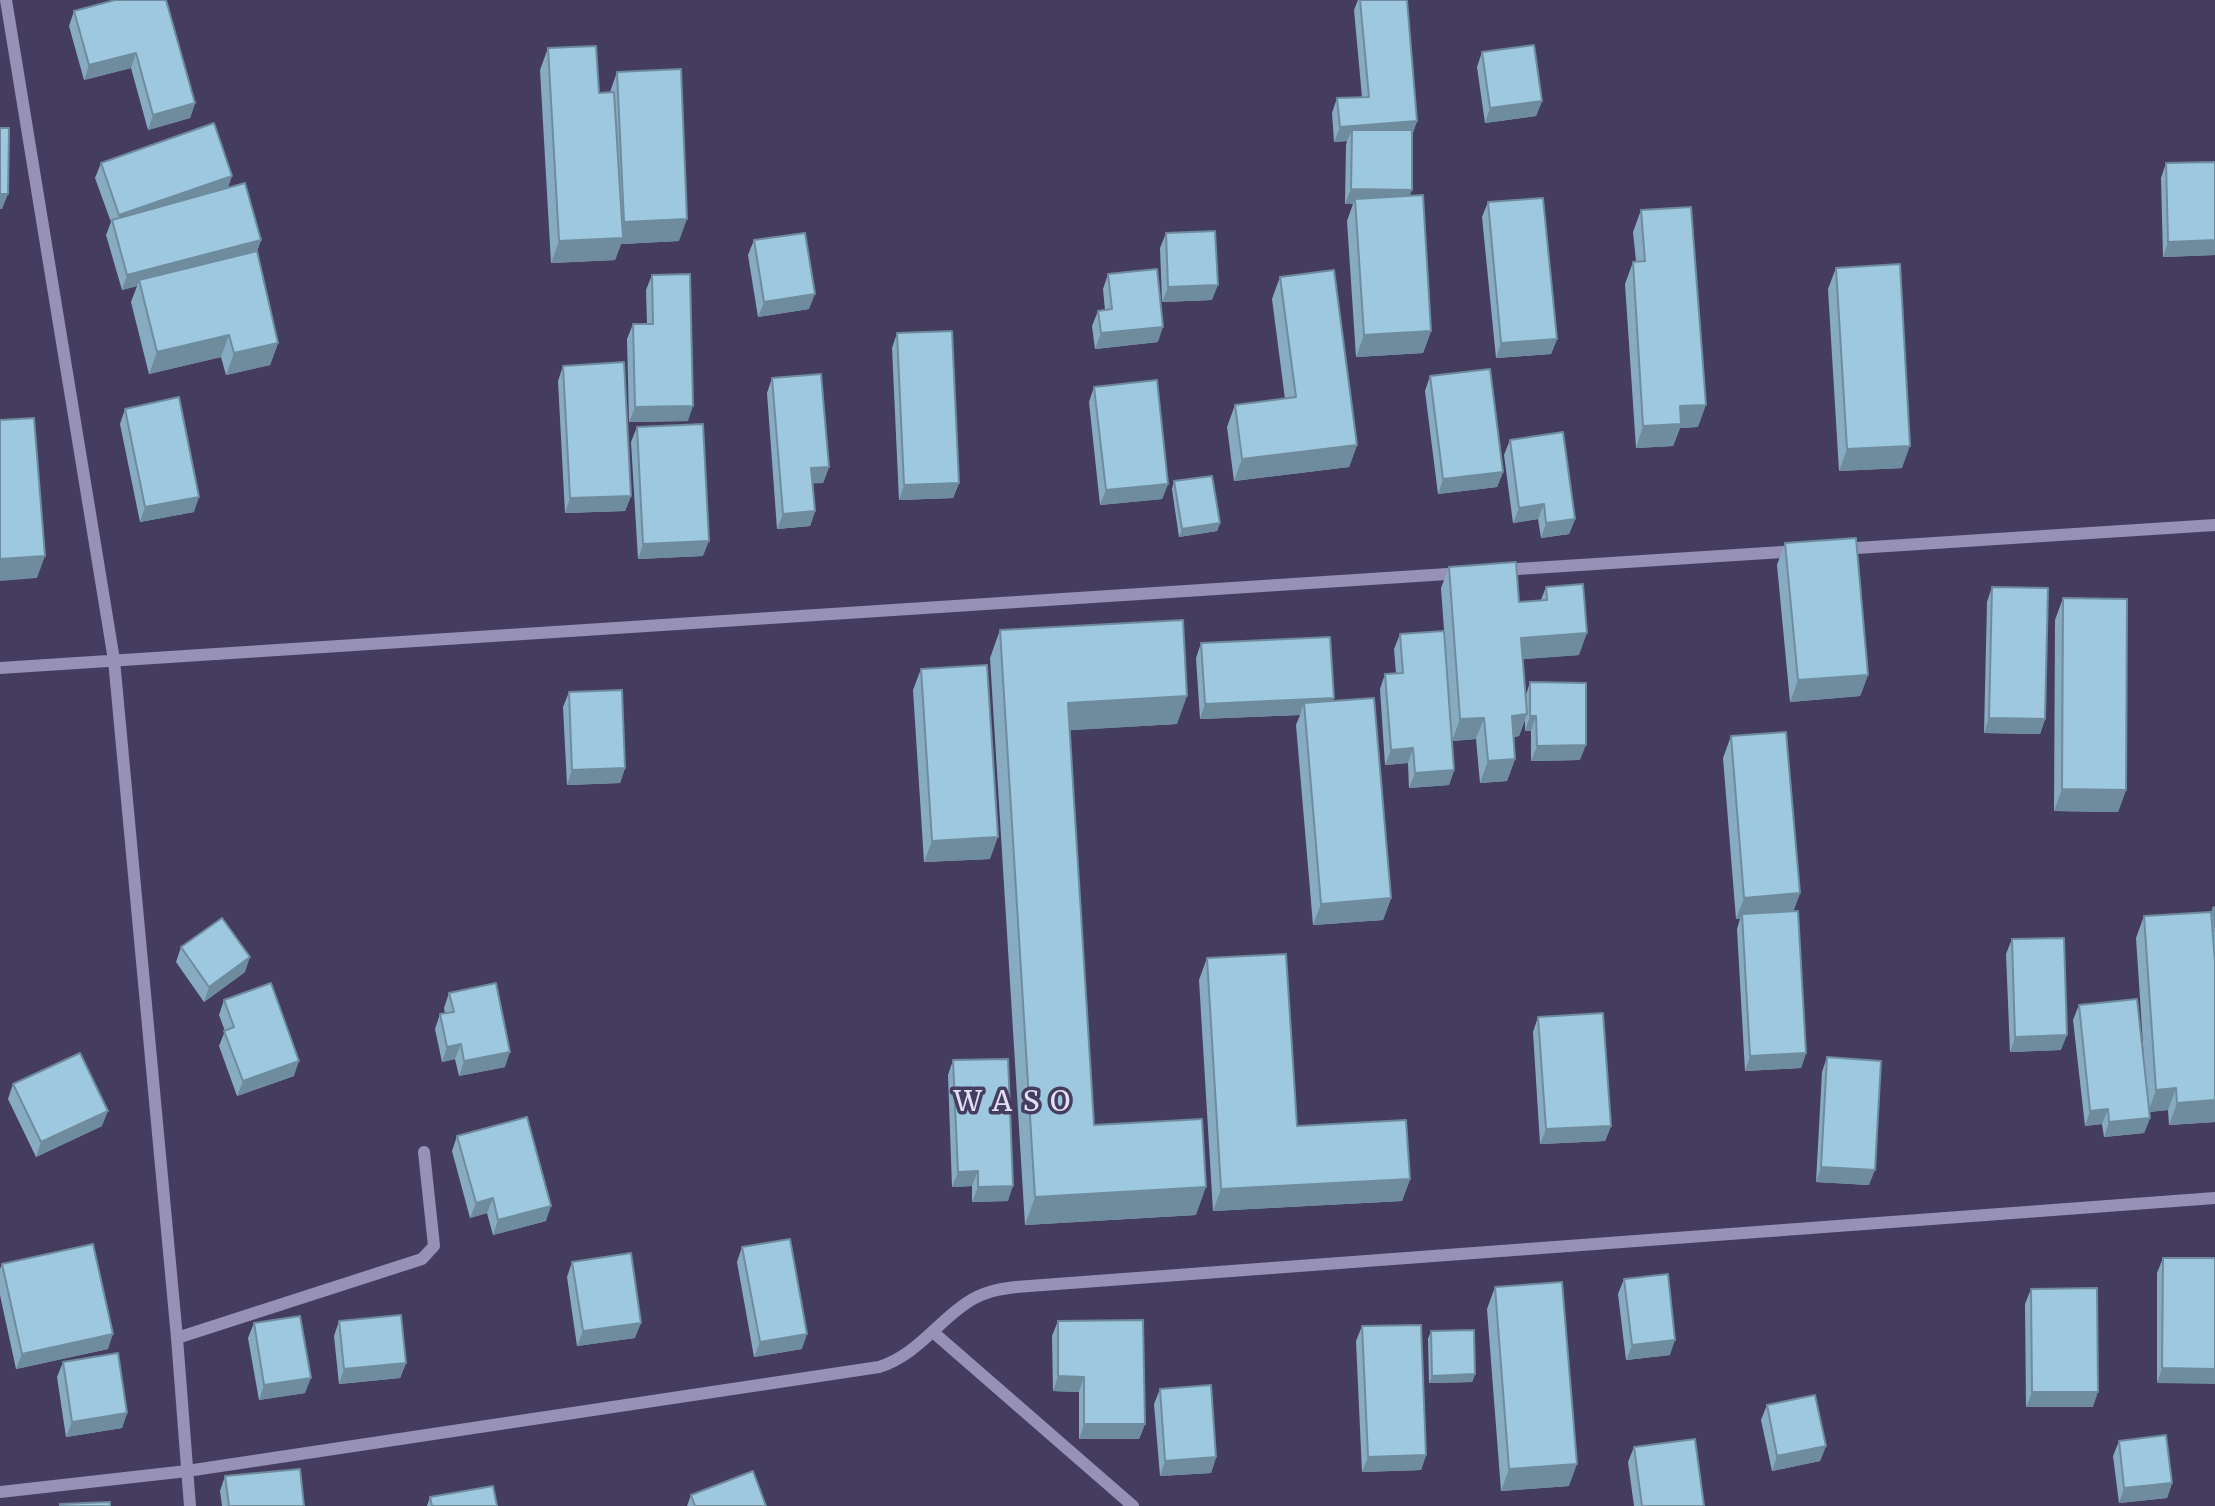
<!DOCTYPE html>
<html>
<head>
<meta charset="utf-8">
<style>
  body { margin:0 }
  canvas { display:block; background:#443d5f }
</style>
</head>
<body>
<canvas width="2215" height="1506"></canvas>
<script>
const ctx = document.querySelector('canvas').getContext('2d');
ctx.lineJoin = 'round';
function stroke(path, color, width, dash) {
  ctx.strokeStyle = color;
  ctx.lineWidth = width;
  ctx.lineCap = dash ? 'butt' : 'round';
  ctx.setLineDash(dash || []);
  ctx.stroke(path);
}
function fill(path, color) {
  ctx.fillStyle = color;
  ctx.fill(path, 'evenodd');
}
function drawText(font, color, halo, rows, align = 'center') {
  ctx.font = font + ' Merriweather,serif';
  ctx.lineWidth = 7;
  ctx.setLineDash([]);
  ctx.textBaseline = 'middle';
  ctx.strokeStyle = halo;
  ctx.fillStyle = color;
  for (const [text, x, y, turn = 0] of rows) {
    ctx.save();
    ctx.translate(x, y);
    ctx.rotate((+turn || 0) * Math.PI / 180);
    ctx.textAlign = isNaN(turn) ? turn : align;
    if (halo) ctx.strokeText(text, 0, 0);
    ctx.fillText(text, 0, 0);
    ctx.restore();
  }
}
const minor = new Path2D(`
  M6,0l108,660 63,678 13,168
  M1841,549l374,-24
  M1502,570l296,-19
  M0,668l1463,-95
  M933,1332l200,174
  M177,1338l245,-79 12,-13 -10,-94
  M0,1492l187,-21 692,-104c38,-12 58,-45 89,-65 15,-10 31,-13 48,-15l1199,-89`);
const wall = new Path2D(`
  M115,0l80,103 -5,15 -42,12 -17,-62 -47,12 -15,-54 5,-15z
  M1358,0h49l10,121 -5,14 -3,61 22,135 -8,22 -67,4 -9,-136 6,-17h-8l1,-59 1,-4 -13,1 -2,-29 5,-15 25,-1 -8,-87z
  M548,48l51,45 11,-1 7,-20 62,169 -58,3 -6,16 -64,3 -11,-193z
  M1482,52l60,49 -6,15 -51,7 -8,-56z
  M101,163l127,25 33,52 -4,11 21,92 -8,22 -44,10 -5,-18 -72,17 -18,-72 6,-16 -15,4 -16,-55 5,-13 -16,-44z
  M2166,163l49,92 -52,2 -2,-79z
  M1488,202l69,137 -6,15 -55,4 -14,-141z
  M1641,210l57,217 -18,1 -7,18 -37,2 -11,-164 8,-22 3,-1 -3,-29z
  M1166,233l46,67 -50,2 -2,-54z
  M754,240l55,69 -51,8 -10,-62z
  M1836,268l66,200 -63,3 -11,-182z
  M1108,274l50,68 -63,7 -3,-23 6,-15 7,-1 -2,-21z
  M652,275l36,146 -59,1 -2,-83 6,-15h14l-1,-34z
  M1280,277l77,168 -8,22 -115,14 -7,-54 8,-22 50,-6 -13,-100z
  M897,333l62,150 -6,15 -54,2 -7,-152z
  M563,366l68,130 -6,15 -60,2 -7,-132z
  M1430,376l73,96 -6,15 -59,7 -13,-103z
  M772,378l57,89 -6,16h-10l2,28 -5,15 -33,3 -10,-136z
  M1094,387l74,97 -6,15 -62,6 -11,-103z
  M125,409l69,103 -54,10 -20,-98z
  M637,427l66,129 -65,3 -7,-117z
  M1510,440l65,79 -6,15 -28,4 -3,-19 -25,4 -9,-68z
  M1174,481l46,42 -3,8 -38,6 -7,-48z
  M1785,543l83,132 -8,21 -70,6 -13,-137z
  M1449,567l70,35 22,-2 5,-13 33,68 -56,4 3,36 4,-13 50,78 -49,1v-30h-6v-11l-6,16 -5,1 1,22 -8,22 -27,2 -4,-44 -24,2 -11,-153z
  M1992,587l53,132 -5,15 -56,-1 3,-131z
  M2063,598l63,192 -8,22 -64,-1 1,-191z
  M1000,630l177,94 -107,6 24,395 102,90 -171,10 -35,-567z
  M1400,634l54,136 -5,15 -40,3 -1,-25 -23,2 -5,-76 5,-15 11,-1 -2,-24z
  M1201,643l132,58 58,197 -8,22 -70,5 -17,-200 4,-10 -100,4 -4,-61z
  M921,669l69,190 -66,3 -11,-172z
  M569,692l56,76 -5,15 -53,2 -4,-78z
  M1731,736l69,157 -7,19 13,141 -5,15 -56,3 -8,-142 3,-10h-4l-13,-161z
  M2215,907v215l-46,3 -1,-15 -19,2 1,6 -6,15 -40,4 -2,-13 -17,2 -12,-106 6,-15 66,70 -9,-137 8,-22 67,-4 2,-4z
  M2012,939l49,111 -51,2 -4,-98z
  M181,947l64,25 -41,30 -28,-40z
  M1207,958l90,168 113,53 -8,22 -189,10 -14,-231z
  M449,993l56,74 -46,9 -4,-17 -13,3 -7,-33 5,-15 5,-1 -1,-5z
  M224,1000l70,76 -57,20 -18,-50 6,-15 -6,-16z
  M1538,1017l73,109 -6,15 -65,3 -7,-112z
  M1827,1057l42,128 -53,-3 6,-110z
  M953,1060l55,141 -36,1v-16l-20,1 -4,-112z
  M13,1084l89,42 -66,31 -28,-58z
  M457,1136l89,85 -53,14 -6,-22 -17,5 -18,-67z
  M742,1247l60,102 -48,8 -17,-95z
  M2163,1258h52l-58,125v-110z
  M572,1262l63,76 -58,8 -10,-69z
  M2,1264l106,85 -92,20 -16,-74v-26z
  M1624,1279l46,76 -44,5 -8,-66z
  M1495,1287l74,199 -68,5 -14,-182z
  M2031,1289l62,118h-67l-1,-103z
  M339,1321l67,42 -6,15 -61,6 -5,-48z
  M1058,1321l87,103 -6,15h-60v-47l-26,-1 -1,-55z
  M254,1323l51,70 -46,7 -11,-62z
  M1362,1326l64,129 -5,15 -59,2 -6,-131z
  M1431,1331l44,43 -3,8 -43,1 -1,-44z
  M63,1362l64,51 -5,15 -56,9 -9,-60z
  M1160,1389l56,68 -5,16 -51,3 -6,-72z
  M1767,1405l59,41 -6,15 -48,10 -11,-51z
  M2119,1441l53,42 -5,15 -48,5 -6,-47z
  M1634,1447l70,59h-70l-6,-44z
  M225,1476l79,30h-82l-2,-15z
  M691,1495l75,11h-79z
  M430,1497l67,9h-70z`);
const shadedWall = new Path2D(`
  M136,53l-5,15 -47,12 5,-15z
  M1542,101l-6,15 -51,7 5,-15z
  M195,103l-5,15 -42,12 5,-15z
  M1417,121l-5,15 -60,-6 -5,11 -13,1 6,-15z
  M232,176l-5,15 -113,39 5,-15z
  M1351,189l61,1 -6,15 -51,-6 -2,5h-8z
  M0,194h8l-6,15h-2z
  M687,219l-8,22 -58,3 -6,16 -64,3 8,-22 59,-3 6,-16z
  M261,240l-5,15 -117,25 -2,6 -15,4 5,-15z
  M2215,240v15l-52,2 5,-15z
  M1218,285l-6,15 -50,2 6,-15z
  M815,294l-6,15 -51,8 6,-15z
  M1163,327l-5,15 -63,7 6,-16z
  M1431,331l-8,22 -67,4 8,-22z
  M229,335l-8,22 -72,17 8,-22z
  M1557,339l-6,15 -55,4 5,-15z
  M278,343l-8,22 -44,10 8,-22z
  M1706,405l-8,22 -18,1 -7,18 -37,2 7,-22 37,-20z
  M693,406l-5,15 -59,1 6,-15z
  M1357,445l-8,22 -115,14 8,-22z
  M1910,446l-8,22 -63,3 8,-22z
  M829,467l-6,16 -17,1 5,-16z
  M1503,472l-6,15 -59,7 5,-15z
  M959,483l-6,15 -54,2 5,-15z
  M1168,484l-6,15 -62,6 6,-15z
  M631,496l-6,15 -60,2 5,-15z
  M199,497l-5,15 -54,10 5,-15z
  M1544,504l-6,15 -25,4 6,-15z
  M815,511l-5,15 -33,3 6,-15z
  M1575,519l-6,15 -28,4 5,-15z
  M1220,523l-3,8 -38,6 3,-8z
  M709,541l-6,15 -65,3 5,-15z
  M45,556l-8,22 -37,3v-22z
  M1587,633l-8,22 -66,5 8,-22z
  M1868,675l-8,21 -70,6 8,-22z
  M1187,696l-10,28 -119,7 10,-28z
  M1334,698l-5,15 -25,-10 -4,12 -100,4 5,-15z
  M1527,714l-8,22 -15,2 8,-22z
  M1530,716h6l-5,15h-6z
  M1484,718l-8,21 -24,2 8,-22z
  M1989,718l56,1 -5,15 -56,-1z
  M1586,745l-6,15 -49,1 6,-15z
  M1413,748l-5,15 -23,2 6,-15z
  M1515,759l-8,22 -27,2 8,-22z
  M625,768l-5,15 -53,2 5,-15z
  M1454,770l-5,15 -40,3 6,-15z
  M2062,789l64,1 -8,22 -64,-1z
  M998,837l-8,22 -66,3 8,-21z
  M1800,893l-8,22 -50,-1 -2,5h-4l8,-21z
  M1391,898l-8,22 -70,5 8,-21z
  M250,957l-5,15 -41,30 5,-15z
  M2067,1035l-6,15 -51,2 5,-15z
  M461,1044l-6,15 -13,3 5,-15z
  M510,1052l-5,15 -46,9 5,-15z
  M1806,1053l-5,15 -56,3 5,-15z
  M299,1061l-5,15 -57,20 6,-15z
  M2176,1088l-8,22 -20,2 8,-22z
  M2215,1100v22l-46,3 8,-22z
  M2108,1109l-6,15 -17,2 5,-15z
  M108,1111l-6,15 -66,31 5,-15z
  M2150,1118l-6,15 -40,4 5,-15z
  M1611,1126l-6,15 -65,3 6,-15z
  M1821,1167l54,3 -6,15 -53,-3z
  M978,1171l-6,15 -20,1 6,-15z
  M1410,1179l-8,22 -189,10 8,-22z
  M1013,1186l-5,15 -36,1 6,-15z
  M1206,1187l-10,28 -171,10 10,-28z
  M493,1198l-6,15 -17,5 6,-15z
  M551,1206l-5,15 -53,14 5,-15z
  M641,1323l-6,15 -58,8 6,-15z
  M113,1334l-5,15 -92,20 6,-15z
  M807,1334l-5,15 -48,8 6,-15z
  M1675,1340l-5,15 -44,5 6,-15z
  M406,1363l-6,15 -61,6 5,-15z
  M2162,1368l53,1v15l-58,-1z
  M1475,1374l-3,8 -43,1 3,-7z
  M1058,1376l26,1 -5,15 -26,-1z
  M311,1378l-6,15 -46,7 5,-15z
  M2032,1392h66l-5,15h-67z
  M127,1413l-5,15 -56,9 6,-15z
  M1084,1424h61l-6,15h-60z
  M1826,1446l-6,15 -48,10 5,-15z
  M1426,1455l-5,15 -59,2 6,-15z
  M1216,1457l-5,16 -51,3 5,-15z
  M1577,1464l-8,22 -68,5 8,-22z
  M2172,1483l-5,15 -48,5 5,-15z`);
const building = new Path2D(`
  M115,0h51l29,103 -42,12 -17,-62 -47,12 -15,-54z
  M1360,0h47l10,121 -77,6 -3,-29 32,-1z
  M1534,45l8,56 -52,7 -8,-56z
  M596,46l3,47 15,-1 9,146 -64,3 -11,-193z
  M681,69l6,150 -63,3 -7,-150z
  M214,123l18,53 -113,39 -18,-52z
  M0,128h9l-1,66h-8z
  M1352,130h60v60l-61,-1z
  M2215,162v78l-47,2 -2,-79z
  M245,183l16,57 -134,35 -15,-55z
  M1423,195l8,136 -67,4 -9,-136z
  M1543,198l14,141 -56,4 -13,-141z
  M1691,207l15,198 -26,1 1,18 -38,2 -10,-164 12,-1 -4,-51z
  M1215,231l3,54 -50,2 -2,-54z
  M805,233l10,61 -51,8 -10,-62z
  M257,251l21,92 -44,10 -5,-18 -72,17 -18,-72z
  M1900,264l10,182 -63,3 -11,-181z
  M1157,269l6,58 -62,6 -3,-22 14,-2 -4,-35z
  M1334,270l23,175 -115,14 -7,-54 61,-8 -16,-120z
  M690,274l3,132 -58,1 -2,-83h20l-1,-49z
  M952,331l7,152 -55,2 -7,-152z
  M624,362l7,134 -61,2 -7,-132z
  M1490,369l13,103 -60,7 -13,-103z
  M821,374l8,93 -18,1 4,43 -32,3 -11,-136z
  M1157,380l11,104 -62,6 -12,-103z
  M179,397l20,100 -54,10 -20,-98z
  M34,418l11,138 -45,3v-139z
  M703,424l6,117 -66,3 -6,-117z
  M1563,432l12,87 -29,4 -2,-19 -25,4 -9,-68z
  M1212,476l8,47 -38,6 -8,-48z
  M1856,538l12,137 -70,5 -13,-137z
  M1516,562l3,40 28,-2 -1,-13 37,-3 4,49 -66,5 6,76 -15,2 3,43 -27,2 -4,-43 -24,1 -11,-152z
  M1992,587l56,1 -3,131 -56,-1z
  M2063,598l64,1 -1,191 -64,-1z
  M1183,620l4,76 -119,7 26,422 108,-6 4,68 -171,10 -35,-567z
  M1444,631l10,139 -39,3 -2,-25 -22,2 -6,-76 18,-1 -3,-39z
  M1330,637l4,61 -129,6 -4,-61z
  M987,665l11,172 -66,4 -11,-172z
  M1530,682l56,1v62l-49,1 -1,-30h-6z
  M622,690l3,78 -53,2 -3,-78z
  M1374,698l17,200 -70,6 -17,-201z
  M1786,732l14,161 -56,5 -13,-162z
  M2215,907v24l-2,-23z
  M1798,911l8,142 -56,3 -8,-142z
  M2211,912l4,50v138l-38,3 -1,-15 -20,2 -12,-174z
  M222,918l28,39 -41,30 -28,-40z
  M2064,938l3,97 -52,2 -3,-98z
  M1286,954l11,172 109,-6 4,59 -189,10 -14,-231z
  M271,983l28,78 -56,20 -19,-50 10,-4 -10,-27z
  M496,983l14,69 -46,9 -3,-17 -14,3 -7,-33 14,-2 -5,-19z
  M2137,999l13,119 -41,4 -1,-13 -18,2 -11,-106z
  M1603,1013l8,113 -65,3 -8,-112z
  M80,1053l28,58 -67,31 -28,-58z
  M1827,1057l54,4 -6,109 -54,-3z
  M1008,1059l5,127 -35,1v-16l-20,1 -5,-112z
  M527,1117l24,89 -53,14 -5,-22 -17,5 -19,-67z
  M790,1239l17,95 -47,8 -18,-95z
  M93,1244l20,90 -91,20 -20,-90z
  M631,1253l10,70 -58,8 -11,-69z
  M2163,1258h52v111l-53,-1z
  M1668,1274l7,66 -43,5 -8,-66z
  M1562,1282l15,182 -68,5 -14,-182z
  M2097,1288l1,104h-66l-1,-103z
  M401,1315l5,48 -62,6 -5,-48z
  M300,1316l11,62 -47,7 -10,-62z
  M1143,1320l2,104h-61v-47l-26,-1v-55z
  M1421,1325l5,130 -58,2 -6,-131z
  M1474,1330l1,44 -43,2 -1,-45z
  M118,1353l9,60 -55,9 -9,-60z
  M1211,1385l5,72 -51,4 -5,-72z
  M1815,1395l11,51 -49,10 -10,-51z
  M2166,1435l6,48 -48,5 -5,-47z
  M1695,1439l9,67h-62l-8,-59z
  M300,1469l4,37h-75l-4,-30z
  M753,1471l13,35h-71l-4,-11z
  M493,1486l4,20h-65l-2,-9z
  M110,1502v4h-50v-2z`);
const quarterNames = [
  ["W A S O",1013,1103]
];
stroke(minor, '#9790b7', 12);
fill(wall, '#87acc1');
fill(shadedWall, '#6e8c9d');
fill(building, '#9dc8e0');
stroke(building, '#6e8c9d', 2);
ctx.letterSpacing = '2px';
drawText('28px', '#e3e0f5', '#443d5f', quarterNames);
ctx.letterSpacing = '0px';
</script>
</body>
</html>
